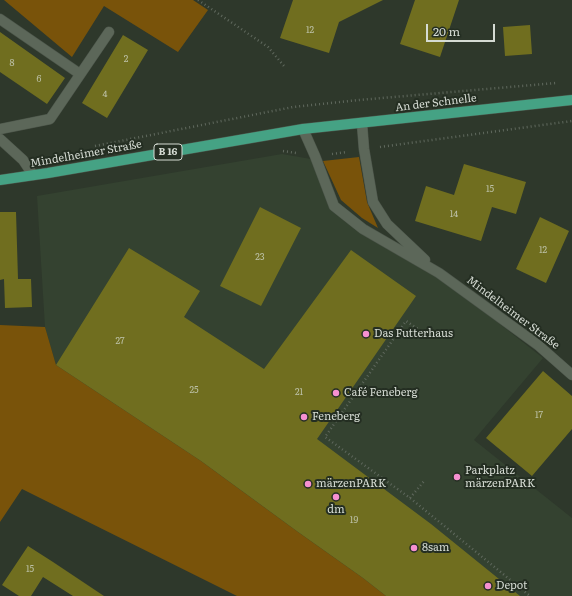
<!DOCTYPE html>
<html>
<head>
<meta charset="utf-8">
<style>
  body { margin:0 }
  #map { position:relative; width:572px; height:596px; overflow:hidden; background:#2e382b; font-family:Literata,serif }
  canvas { display:block }
  .scale { position:absolute; left:426px; top:24px; width:69px; height:18px; box-sizing:border-box; border:2px solid #d5dbd3; border-top:0; padding-left:5px; font-size:12px; line-height:14px; white-space:nowrap; color:#d5dbd3; -webkit-text-stroke:3px #242e22; paint-order:stroke }
</style>
</head>
<body>
<div id="map">
<canvas width="572" height="596"></canvas>
<div class="scale">20 m</div>
</div>
<script>
const ctx = document.querySelector('canvas').getContext('2d');
ctx.lineJoin = 'round';
function fill(path, color) {
  ctx.fillStyle = color;
  ctx.fill(path, 'evenodd');
}
function stroke(path, color, width, dash) {
  ctx.strokeStyle = color;
  ctx.lineWidth = width;
  ctx.lineCap = dash ? 'butt' : 'round';
  ctx.setLineDash(dash || []);
  ctx.stroke(path);
}
function drawText(font, color, halo, rows, align = 'center') {
  ctx.font = font + ' Literata,serif';
  ctx.lineWidth = 4;
  ctx.setLineDash([]);
  ctx.textBaseline = 'middle';
  ctx.strokeStyle = halo;
  ctx.fillStyle = color;
  for (const [text, x, y, turn = 0] of rows) {
    ctx.save();
    ctx.translate(x, y);
    ctx.rotate((+turn || 0) * Math.PI / 180);
    ctx.textAlign = isNaN(turn) ? turn : align;
    if (halo) ctx.strokeText(text, 0, 0);
    ctx.fillText(text, 0, 0);
    ctx.restore();
  }
}
const built = new Path2D(`
  M282,154l29,5 20,49 30,25 76,45 59,43 47,37 -69,82 98,78v78h-186l-23,-18 -162,-117 -145,-96 -11,-38 -8,-131z`);
const green = new Path2D(`
  M4,0h189l15,10 -30,42 -74,-46 -32,51z
  M359,157l8,45 11,26 -16,-10 -21,-18 -18,-39z
  M0,325l45,2 11,38 145,96 97,71 65,46 23,18h-149l-215,-107 -22,33z`);
const building = new Path2D(`
  M293,0h90l-44,22 -10,31 -49,-15z
  M415,0h44l-19,57 -40,-13z
  M530,25l2,29 -27,2 -2,-29z
  M0,32l65,46 -18,26 -47,-32z
  M123,35l25,15 -41,68 -25,-15z
  M464,164l62,18 -10,32 -24,-7 -11,34 -66,-20 11,-35 28,9z
  M260,207l41,21 -40,78 -41,-20z
  M0,212h16l2,67h-3h16l1,28 -27,1 -1,-29 -4,1z
  M540,217l29,14 -23,52 -30,-14z
  M129,248l71,43 -16,26 80,52 87,-119 65,46 -99,143 114,85 89,72h-134l-23,-18 -65,-46 -97,-71 -145,-96z
  M543,371l29,25v33l-40,47 -46,-38z
  M28,546l25,16 51,34h-31l-30,-19 -12,19h-12l-17,-11z`);
const path = new Path2D(`
  M198,0l70,47 16,19
  M95,146l198,-39 66,-7 197,-17
  M380,147l192,-26
  M283,151l13,2
  M332,154l15,-2
  M424,333l-18,-12 -81,116 85,61 120,98
  M410,498l15,-18`);
const minor = new Path2D(`
  M0,19l80,55
  M362,124l2,25 9,53 14,22 38,36
  M0,129l50,-10 59,-87
  M303,129l12,27 19,50 29,23 76,44 99,72 34,30
  M0,139l23,21 10,15`);
const major = new Path2D(`
  M0,180l48,-7 255,-44 269,-29`);
const markers = [
  [366,334,4,"#f690d0"],
  [336,393,4,"#f690d0"],
  [304,417,4,"#f690d0"],
  [457,477,4,"#f690d0"],
  [308,484,4,"#f690d0"],
  [336,497,4,"#f690d0"],
  [414,548,4,"#f690d0"],
  [488,586,4,"#f690d0"]
];
const numberNames = [
  ["12",310,30],
  ["2",126,59],
  ["8",12,63],
  ["6",39,79],
  ["4",105,94],
  ["15",490,189],
  ["14",454,214],
  ["12",543,250],
  ["23",260,257],
  ["27",120,341],
  ["25",194,390],
  ["21",299,392],
  ["17",539,415],
  ["19",354,520],
  ["15",30,569]
];
const shields = [
  [168,152,28]
];
const shieldNames = [
  ["B 16",168,152]
];
const streetNames = [
  ["An der Schnelle",436,103,-7],
  ["Mindelheimer Straße",86,154,-10],
  ["Mindelheimer Straße",513,313,37]
];
const poiNames = [
  ["Das Futterhaus",374,334],
  ["Café Feneberg",344,393],
  ["Feneberg",312,417],
  ["Parkplatz",465,471],
  ["märzenPARK",465,484],
  ["märzenPARK",316,484],
  ["dm",336,510,"center"],
  ["8sam",422,548],
  ["Depot",496,586]
];
fill(built, '#344230');
fill(green, '#79530a');
fill(building, '#706e1f');
stroke(minor, '#4b5449', 11);
stroke(major, '#4b5449', 11);
stroke(path, '#60695e', 2.5, [1, 3]);
stroke(minor, '#5c6759', 10);
stroke(major, '#45a284', 10);
for (const [x, y, r, color] of markers) {
  const dot = new Path2D();
  dot.arc(x, y, r, 0, 2 * Math.PI);
  ctx.fillStyle = color;
  ctx.fill(dot);
  stroke(dot, '#242e22', 1.5);
}
drawText('9px', '#bcc0a6', null, numberNames);
for (const [x, y, w] of shields) {
  const box = new Path2D();
  box.roundRect(x - w / 2, y - 8, w, 16, 3);
  ctx.fillStyle = '#242e22';
  ctx.fill(box);
  stroke(box, '#d5dbd3', 1);
}
drawText('bold 10px', '#d5dbd3', null, shieldNames);
drawText('11px', '#d5dbd3', '#242e22', streetNames);
drawText('11px', '#d5dbd3', '#242e22', poiNames, 'left');
</script>
</body>
</html>
